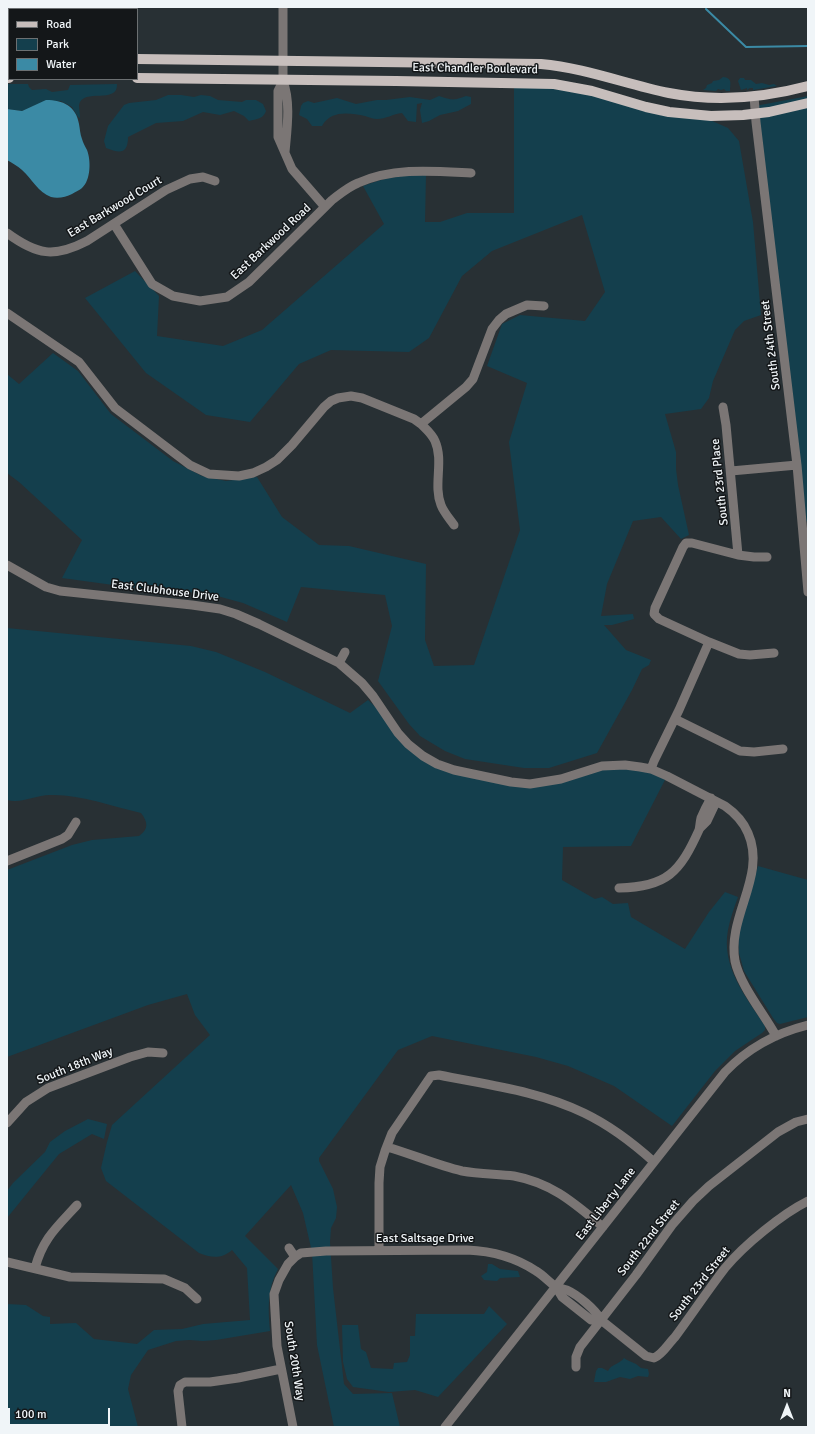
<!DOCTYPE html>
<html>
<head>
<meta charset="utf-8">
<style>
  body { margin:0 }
  #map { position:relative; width:815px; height:1434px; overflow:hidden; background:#283034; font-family:Signika,sans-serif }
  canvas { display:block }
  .frame { position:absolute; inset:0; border:8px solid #f0f5f8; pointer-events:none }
  .legend { position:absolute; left:8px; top:8px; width:130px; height:72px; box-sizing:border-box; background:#141719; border:1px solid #6c7072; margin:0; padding:5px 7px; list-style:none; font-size:12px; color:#f0f5f8 }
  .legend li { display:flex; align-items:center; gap:8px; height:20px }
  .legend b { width:20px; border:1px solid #6c7072 }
  .north { position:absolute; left:767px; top:1386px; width:40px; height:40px; -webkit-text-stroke:3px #141719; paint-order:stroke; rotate:0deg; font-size:11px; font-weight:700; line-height:16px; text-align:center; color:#f0f5f8 }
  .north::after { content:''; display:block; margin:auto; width:14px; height:18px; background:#f0f5f8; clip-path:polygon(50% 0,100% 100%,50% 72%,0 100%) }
  .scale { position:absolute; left:8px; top:1408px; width:102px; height:18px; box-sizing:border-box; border:2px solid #f0f5f8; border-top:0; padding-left:5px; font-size:12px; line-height:14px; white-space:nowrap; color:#f0f5f8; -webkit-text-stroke:3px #141719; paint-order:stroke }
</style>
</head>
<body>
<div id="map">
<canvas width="815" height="1434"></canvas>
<div class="frame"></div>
<ul class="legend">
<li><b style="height:5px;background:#c7bebc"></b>Road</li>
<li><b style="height:11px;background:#143f4d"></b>Park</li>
<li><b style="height:11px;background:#3b8aa5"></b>Water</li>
</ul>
<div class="north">N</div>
<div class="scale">100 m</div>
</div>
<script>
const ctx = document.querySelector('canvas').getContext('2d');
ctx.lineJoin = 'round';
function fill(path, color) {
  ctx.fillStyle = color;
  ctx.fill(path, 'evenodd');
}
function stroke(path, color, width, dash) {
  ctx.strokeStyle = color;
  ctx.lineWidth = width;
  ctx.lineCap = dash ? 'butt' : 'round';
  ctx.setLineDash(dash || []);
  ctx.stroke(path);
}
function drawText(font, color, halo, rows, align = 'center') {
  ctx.font = font + ' Signika,sans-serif';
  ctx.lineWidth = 3;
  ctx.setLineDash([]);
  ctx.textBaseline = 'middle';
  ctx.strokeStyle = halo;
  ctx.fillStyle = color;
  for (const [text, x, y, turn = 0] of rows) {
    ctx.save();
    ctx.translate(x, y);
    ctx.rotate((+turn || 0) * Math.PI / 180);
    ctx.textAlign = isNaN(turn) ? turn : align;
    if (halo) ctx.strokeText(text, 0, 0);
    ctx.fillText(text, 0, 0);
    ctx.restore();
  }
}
const green = new Path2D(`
  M96,7h30v2h-30z
  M723,77c10,1 7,7 7,14h-4l-2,-2 -3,1 -3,-1 -2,2 -13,-1 3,-2 1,-3 5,-2 1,-2 6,-1z
  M740,78h4l1,2h6l5,4 6,-1 7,2 5,-1 3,2 -24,4v-2h-3l-3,2v-2l-6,2 -3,-9z
  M7,84h21l1,3 3,3 14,-1 6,3 16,-2 2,-5 47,-1c1,21 -34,3 -38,21 0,4 1,9 1,13l-2,-1 -6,-10 -11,-6 -23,3 -16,7 -15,-2z
  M514,87l32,1 31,4 133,28 18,8 11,13 14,81 8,93 -17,6 -9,9 -22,51 -4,17 -8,11 -36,5 11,38v17l2,16 11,50 -8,4 -20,-22 -28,4 -26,63 -6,32 32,-2 1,5 -22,6h-8l22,25 25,10 -2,5 -7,4 -10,21 -35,63 -48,15h-25l-59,-9 -20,-8 -25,-15 -11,-12 -31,-43 14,-55 -7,-31 -84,-8 -14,35 -44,-19 -33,-9 -82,-7 -66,-9 20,-38 -63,-58 -12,-9v-99l12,10 34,-31 25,18 33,43 62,47 29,15 24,5 31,-4 25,40 37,28 30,1 77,18 -1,76 9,26 40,-1 46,-135 -11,-88 18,-59 -40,-17 15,-42 18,-9 65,6 20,-29 -23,-77 -90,36 -30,25 -33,62 -20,14 -78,-2 -32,14 -49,58 -44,-7 -60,-42 -61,-75 50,-27 24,25 -2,40 66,10 39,-16 122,-106 -21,-38c24,-9 38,-11 63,-11l-1,47h15l27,-9h47z
  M168,95h13l13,2 7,-2 9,1 8,4 24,2 4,-2h10l7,4 3,7c-3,8 -9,8 -17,10l-5,-5 -10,-5 -14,4 -17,-3 -20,9 -27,2 -28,14c0,18 -9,16 -22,11l-2,-7 4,-15 16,-21 5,-2 27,-3z
  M439,96c13,4 14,5 27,0l5,1v7l-13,7 -18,4 -11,6 -7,2 -2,-13 2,-7 -5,1 -1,18 -8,-1 -6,-8c-9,1 -16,6 -25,6 -4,0 -8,-2 -12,-3 -16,-3 -34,-6 -43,10h-10l-5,-7 -8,-4 2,-9 2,-3 5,-2 6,2 23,-5 19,6 21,-4h9l24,-3 20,3z
  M808,96v425l-6,1 -47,-416z
  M7,628l184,18 25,6 49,20 85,41 18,-13 21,20 9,13 39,31 93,20 95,-19 42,11 -36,70 -68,1 -1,33 33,19 7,-2 11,7 15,-1 3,14 54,32 24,-37 16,-20 13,5c-4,11 -8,22 -10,33 -7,37 18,67 37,96v4l-3,3 -27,18 -20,20 -43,55 -58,-40 -46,-20 -32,-9 -104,-21 -34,14 -79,108v3l14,28 4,18 -1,11 -5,10 -1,14 3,46 11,96 9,10 39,-1 8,34h-66l-17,-82 -5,-93 -9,-39 -12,-28 -46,51 33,33c-11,20 -10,40 -8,62l-54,9 -13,1 -14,-1 -13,1 -28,9 -17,25 -3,14 10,38h-131v-123l19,1 17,11 7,1v7l26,-1 18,16 43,5 17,-14 28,-1 21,-5 47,-4 -3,-52 -15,-18c-10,9 -21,8 -33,3l-93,-72 -5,-13 6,-26 5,-17 98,-90 -15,-20 -8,-21 -39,11 -141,52v-187l65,-25 20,-5 47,-4c10,-7 9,-14 2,-23 -30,-7 -61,-19 -91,-18 -15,0 -28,9 -43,5z
  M758,866l50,14v137l-28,7 -3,-1 -4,-5 -29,-47 -5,-18 -1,-16 1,-11z
  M88,1119l19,5 -3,15 -12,-5 -33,20 -52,64v-27l6,-8 32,-31 5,-10 15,-11z
  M488,1264h4l8,5 18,2 2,6 -20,1 -3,3 -13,-1 -3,-4 6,-4z
  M489,1306l18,18 -69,73 -23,-7 -26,2 -36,-5 -6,-8 -4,-17 -1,-37h16l3,24 5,3 5,16 22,1 1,-6 13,-1 3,-7v-19h5l1,-22h68z
  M624,1358l3,2 9,4 5,4 7,1 1,5 -1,3 -10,-1 -8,3 -10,-2 -14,5h-12l2,-11 2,-3h4l6,3c3,-7 12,-7 16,-13z`);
const water = new Path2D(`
  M46,100c17,0 30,6 33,24 1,5 1,10 3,15 1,4 3,7 5,11 4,10 4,30 -5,38 -2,2 -7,4 -10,6 -6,3 -14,5 -21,3 -13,-5 -19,-18 -29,-27 -4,-4 -10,-7 -15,-10v-51l15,2z`);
const stream = new Path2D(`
  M706,9l40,38 62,-1`);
const minor = new Path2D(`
  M77,7v2
  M283,7v74c8,21 4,48 2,71
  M283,81l-5,10v46l14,32 33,38
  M754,96l2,26 41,343 11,127
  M114,224l38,60 21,12 27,5 27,-4 22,-15 83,-82c8,-6 16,-13 26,-17 35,-16 76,-12 113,-10
  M7,233c30,22 47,25 80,8l79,-51 24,-11 13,-2 12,4
  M7,313l72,49 36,46 75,57 19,9 30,2 14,-3 13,-6 11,-7 15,-15 32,-38 7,-6 7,-3 13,-2 11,2 52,21 7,5
  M723,407l3,18 12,130
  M731,471l66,-6
  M454,525c-4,-6 -10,-12 -13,-20 -8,-20 3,-44 -6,-64 -3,-7 -9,-12 -14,-17l45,-37 7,-8 19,-50 7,-9 7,-6 21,-9 17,1
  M767,557h-13l-16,-2 -46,-12h-6l-3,4 -28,61 -1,6 5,5 50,23 30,12 11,1 24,-2
  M7,565l39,22 14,4 132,14 28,4 16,5 23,10 80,39 23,20 11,13 25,37 10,11 15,12 14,8 17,6 57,12 19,2 31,-5 41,-13 23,-1 15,2 11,2 16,7 58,30c10,7 18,15 23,27 19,43 -21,83 -13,128 5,24 29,53 41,75
  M339,663l6,-11
  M675,719l65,32 14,1 29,-3
  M651,769l3,-8 25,-51 30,-68
  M700,828l7,-7 9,-19
  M7,861l55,-22 6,-4 8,-13
  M619,888c48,-1 61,-16 80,-58 1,-4 1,-8 2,-12 3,-7 6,-13 10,-20
  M7,1123l19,-21 22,-14 82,-31 18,-5 15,1
  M387,1147c25,7 49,18 75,24 17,3 35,3 52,5 38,7 60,27 89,51
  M289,1248l6,9
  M379,1250v-67l1,-16 5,-16 7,-18 39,-57 8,-1c49,10 100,16 145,38 25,12 49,30 70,49
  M7,1262l63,15 94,2 21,9 12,11
  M35,1268c8,-30 22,-41 42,-63
  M556,1287l6,10 24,19 5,4h10
  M576,1367v-10l4,-10 56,-72 36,-50 21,-24 16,-15 69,-54 18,-10 12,-3
  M182,1427l-4,-36 2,-6 5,-3h25l28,-4 43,-9
  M293,1427l-16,-81 -3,-52 5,-14 9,-16 7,-7 6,-4 25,-2 141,-1c25,1 48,7 69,21 7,4 13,11 19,15 4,2 8,3 12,4 11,5 28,19 34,30l45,36 8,2c9,-4 14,-14 21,-21 17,-23 33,-47 50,-69 19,-23 57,-54 83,-67
  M445,1427l280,-355c23,-24 51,-39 83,-47`);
const major = new Path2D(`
  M7,59h2
  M137,59l404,5c45,4 84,20 128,29 46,9 94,5 139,-7
  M7,78h2
  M137,78l259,3 158,3 38,7 54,16 23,5 42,4 32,-1 26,-3 39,-9`);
const streetNames = [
  ["East Chandler Boulevard",475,69,1],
  ["East Barkwood Court",115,207,-31],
  ["East Barkwood Road",271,242,-43],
  ["South 24th Street",771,345,-97],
  ["South 23rd Place",720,482,-96],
  ["East Clubhouse Drive",165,591,7],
  ["South 18th Way",75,1066,-22],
  ["East Liberty Lane",606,1204,-52],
  ["South 22nd Street",649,1238,-52],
  ["East Saltsage Drive",425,1239],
  ["South 23rd Street",700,1284,-52],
  ["South 20th Way",294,1361,81]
];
fill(green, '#143f4d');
fill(water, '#3b8aa5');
stroke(stream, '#3b8aa5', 2);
stroke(minor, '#7b7675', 9);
stroke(major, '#c7bebc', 10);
drawText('12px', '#f0f5f8', '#141719', streetNames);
</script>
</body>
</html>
